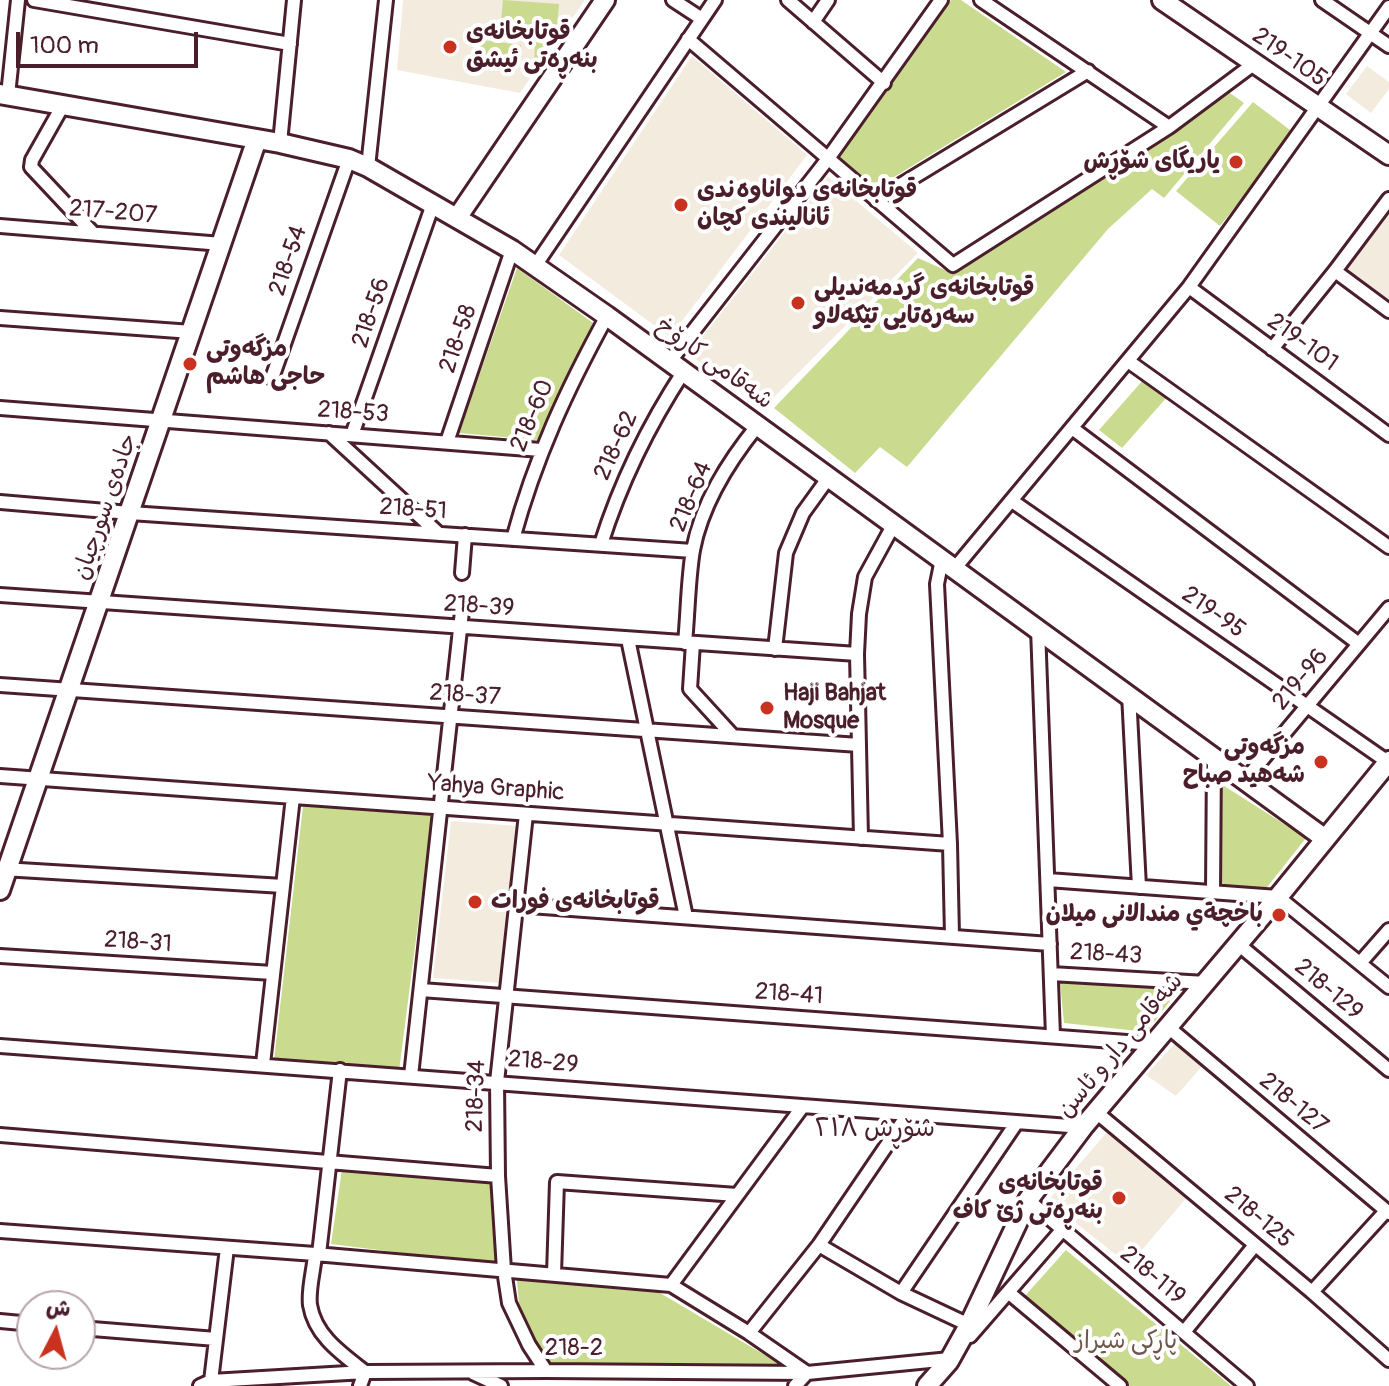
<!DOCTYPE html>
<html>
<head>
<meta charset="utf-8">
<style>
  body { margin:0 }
  #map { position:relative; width:1389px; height:1386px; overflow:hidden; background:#fff; font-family:Pangolin,"Playpen Sans Arabic",sans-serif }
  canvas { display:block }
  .north { position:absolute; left:16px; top:1290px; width:80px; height:80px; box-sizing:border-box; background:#fff; border:2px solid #b7a5aa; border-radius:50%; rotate:6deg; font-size:22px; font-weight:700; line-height:32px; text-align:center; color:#4a1f2b }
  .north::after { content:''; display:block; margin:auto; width:28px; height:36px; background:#c8321e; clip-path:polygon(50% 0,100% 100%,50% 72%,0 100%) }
  .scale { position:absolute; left:16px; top:32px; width:182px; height:36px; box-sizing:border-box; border:4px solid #4a1f2b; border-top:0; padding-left:10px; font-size:24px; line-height:28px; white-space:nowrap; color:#4a1f2b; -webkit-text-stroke:6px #fff; paint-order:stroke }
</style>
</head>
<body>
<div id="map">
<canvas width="1389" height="1386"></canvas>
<div class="north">ش</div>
<div class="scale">100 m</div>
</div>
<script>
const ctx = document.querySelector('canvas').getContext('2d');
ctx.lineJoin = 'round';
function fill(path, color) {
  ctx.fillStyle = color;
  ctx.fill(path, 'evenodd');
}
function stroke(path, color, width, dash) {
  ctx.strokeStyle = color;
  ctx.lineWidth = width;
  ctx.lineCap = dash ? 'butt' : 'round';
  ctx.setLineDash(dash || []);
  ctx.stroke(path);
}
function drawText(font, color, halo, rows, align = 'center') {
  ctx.font = font + ' Pangolin,"Playpen Sans Arabic",sans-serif';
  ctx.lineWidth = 8;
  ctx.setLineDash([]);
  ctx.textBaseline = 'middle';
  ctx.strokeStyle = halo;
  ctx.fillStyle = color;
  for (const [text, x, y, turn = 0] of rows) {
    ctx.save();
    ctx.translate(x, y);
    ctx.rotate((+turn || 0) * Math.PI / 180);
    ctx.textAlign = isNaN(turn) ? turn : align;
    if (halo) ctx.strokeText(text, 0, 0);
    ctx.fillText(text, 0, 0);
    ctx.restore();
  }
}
const built = new Path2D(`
  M403,0h182l-65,93 -123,-23z
  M692,56l115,99 -137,182 -111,-82z
  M1367,66l22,16v7l-18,24 -25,-19z
  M828,177l90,76 -155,155 -74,-54z
  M1389,207v97l-46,-33z
  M451,821l67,5 -18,157 -67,-5z
  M1178,1040l27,23 -29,33 -30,-21z
  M1107,1132l82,63 -60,70 -81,-64z`);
const green = new Path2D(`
  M503,0l56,4 -3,35 -56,-5z
  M951,0h10l105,72 -190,116 -40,-32z
  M481,40l40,5 -2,18 -40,-4z
  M535,41l17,6 -18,25z
  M1227,91l17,12 -80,95 -12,-9 -44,40 -201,238 -27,-20 -25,26 -81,-65 144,-150 36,16z
  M1253,102l41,31 -74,93 -44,-35z
  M517,268l79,57 -58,115 -79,-7z
  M1144,379l24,17 -46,52 -23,-18z
  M1218,782l88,56 -42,53 -46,2z
  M303,806l129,9 -33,256 -125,-11z
  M1060,982l118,8 -31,42 -83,-9z
  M342,1169l155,14 2,82 -168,-21z
  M1066,1250l165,136h-106l-102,-88z
  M517,1280l138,10 130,77 -234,-1 -31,-48z`);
const street = new Path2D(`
  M34,0l256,44
  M673,0l29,19
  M788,0l96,83
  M981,0l188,127
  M1322,0l67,46
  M813,22l15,-22
  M688,39l265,226 216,-138 86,-64
  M8,95l10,-95
  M63,105l-31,55 -1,7 62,66
  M280,143l14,-143
  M368,167l18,-167
  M876,200l212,-129
  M0,226l222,18
  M535,266l180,-266
  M1335,271l54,40
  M1189,287l200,148
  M0,318l192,14
  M1272,349l63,-78 54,-72
  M670,361l157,-201 114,-160
  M1128,361l261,186
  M272,378l77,-219
  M0,408l541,42
  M1072,428l287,216
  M329,433l110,101
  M352,435l81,-231
  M447,442l65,-192
  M1012,501l376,261
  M0,502l130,11 563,38
  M513,539c22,-81 54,-150 94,-223
  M601,544c20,-63 47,-118 83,-173
  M942,559l-5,25 13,260 2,92
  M955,568l234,-281 200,-280
  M462,573l3,-38
  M0,595l857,59
  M1038,628l15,408
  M628,639l58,278
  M685,643c3,-31 3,-63 8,-93 9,-47 35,-88 65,-125
  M693,643l-3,46 43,47
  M775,649l11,-96 17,-40 26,-36
  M0,685l859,60
  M1129,694l10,193
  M0,776l950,68
  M1246,779l143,-171
  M526,814l-29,268 1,94 6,94 5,33 20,42 17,26
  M861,838l-4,-184 2,-40 6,-37 29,-53
  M3,869l280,17
  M1048,880l230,17 111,90
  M1213,892l1,-136
  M516,905l534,39
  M1238,944l151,126
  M0,956l273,17
  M1360,963l29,-33
  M1051,974l155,9
  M421,990l733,54
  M1168,1027l221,186
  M0,1046l1083,81
  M263,1064l30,-267
  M411,1076l52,-474
  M1096,1112l216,180 77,68
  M0,1135l498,41
  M1028,1200l219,186
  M0,1231l315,23 356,31 78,48 58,40 -12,13
  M819,1245l82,48 68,32
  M315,1254c-1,16 -7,35 -5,51 5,31 32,49 55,67l-5,14
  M319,1254l21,-184
  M554,1274l3,-92 180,13
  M671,1285l132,-179
  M1008,1292l112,94
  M1312,1292l74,-81
  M901,1293l116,-171
  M0,1321l32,3
  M80,1328l136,11
  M1184,1332l71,-87
  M749,1333l70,-88 89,-131
  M970,1336l93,-107
  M473,1373l28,13
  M211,1381l16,-133
  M200,1386l11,-5 154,-9 181,-1 261,2 143,-14`);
const secondary = new Path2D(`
  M1162,0l227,155
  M0,94l280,49 69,16 19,8 144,83 95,66 717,522
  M457,218l148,-218
  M0,890l257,-751
  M927,1386l22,-25 20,-36 59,-125 55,-73 195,-230 111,-136`);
const markers = [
  [450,47,8,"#c8321e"],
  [1236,162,8,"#c8321e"],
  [681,205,8,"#c8321e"],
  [798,303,8,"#c8321e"],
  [190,364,8,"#c8321e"],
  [767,708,8,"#c8321e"],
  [1321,762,8,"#c8321e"],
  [475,902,8,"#c8321e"],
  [1279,915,8,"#c8321e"],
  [1119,1198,8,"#c8321e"]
];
const poiNames = [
  ["قوتابخانەی",466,33],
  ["بنەڕەتی ئیشق",466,61],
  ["یاریگای شۆڕش",1220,162,"right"],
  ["قوتابخانەی دواناوەندی",697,191],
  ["ئانالیندی كچان",697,219],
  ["قوتابخانەی گردمەندیلی",814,289],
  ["سەرەتایی تێكەلاو",814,317],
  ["مزگەوتی",206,350],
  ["حاجی هاشم",206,378],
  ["Haji Bahjat",783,694],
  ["Mosque",783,722],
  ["مزگه‌وتی",1305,748,"right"],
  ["شه‌هید صباح",1305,776,"right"],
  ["قوتابخانەی فورات",491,902],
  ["باخچةي مندالانى ميلان",1263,915,"right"],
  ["قوتابخانەی",1103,1184,"right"],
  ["بنەڕەتی ژێ کاف",1103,1212,"right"]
];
const streetNames = [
  ["219-105",1289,58,35],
  ["217-207",113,213,5],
  ["218-54",289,261,-71],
  ["218-56",372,313,-71],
  ["218-58",459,339,-71],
  ["219-101",1302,343,36],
  ["شەقامی کارۆخ",714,364,36],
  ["218-53",353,413,4],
  ["218-60",533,416,-67],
  ["218-62",617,446,-65],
  ["218-64",692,497,-67],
  ["جادەی سورچیان",106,507,-71],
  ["218-51",413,510,4],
  ["218-39",479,607,4],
  ["219-95",1213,613,35],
  ["219-96",1301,680,-50],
  ["218-37",465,696,4],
  ["Yahya Graphic",496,789,4],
  ["218-31",138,943,4],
  ["218-43",1106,955,3],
  ["218-129",1328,990,40],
  ["218-41",789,995,4],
  ["شەقامی دار و ئاسن",1121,1046,-50],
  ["218-29",543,1063,5],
  ["218-34",477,1096,-88],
  ["218-127",1293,1104,40],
  ["218-125",1258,1218,40],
  ["218-119",1152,1276,40],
  ["218-2",574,1349]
];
const parkNames = [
  ["پاڕکی شیراز",1126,1342]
];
const neighbourhoodNames = [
  ["شۆڕش ٢١٨",875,1129]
];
fill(built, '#f3ebdd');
fill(green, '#cadb8f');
stroke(street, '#4a1f2b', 18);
stroke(secondary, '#4a1f2b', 24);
stroke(street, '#fff', 12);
stroke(secondary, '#fff', 18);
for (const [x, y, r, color] of markers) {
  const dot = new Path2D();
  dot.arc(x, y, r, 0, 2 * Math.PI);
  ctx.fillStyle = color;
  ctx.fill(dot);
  stroke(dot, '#fff', 3);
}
drawText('bold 24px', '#4a1f2b', '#fff', poiNames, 'left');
drawText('24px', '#4a1f2b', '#fff', streetNames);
drawText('24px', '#705749', '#fff', parkNames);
drawText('26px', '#4a1f2b', '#fff', neighbourhoodNames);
</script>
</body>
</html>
